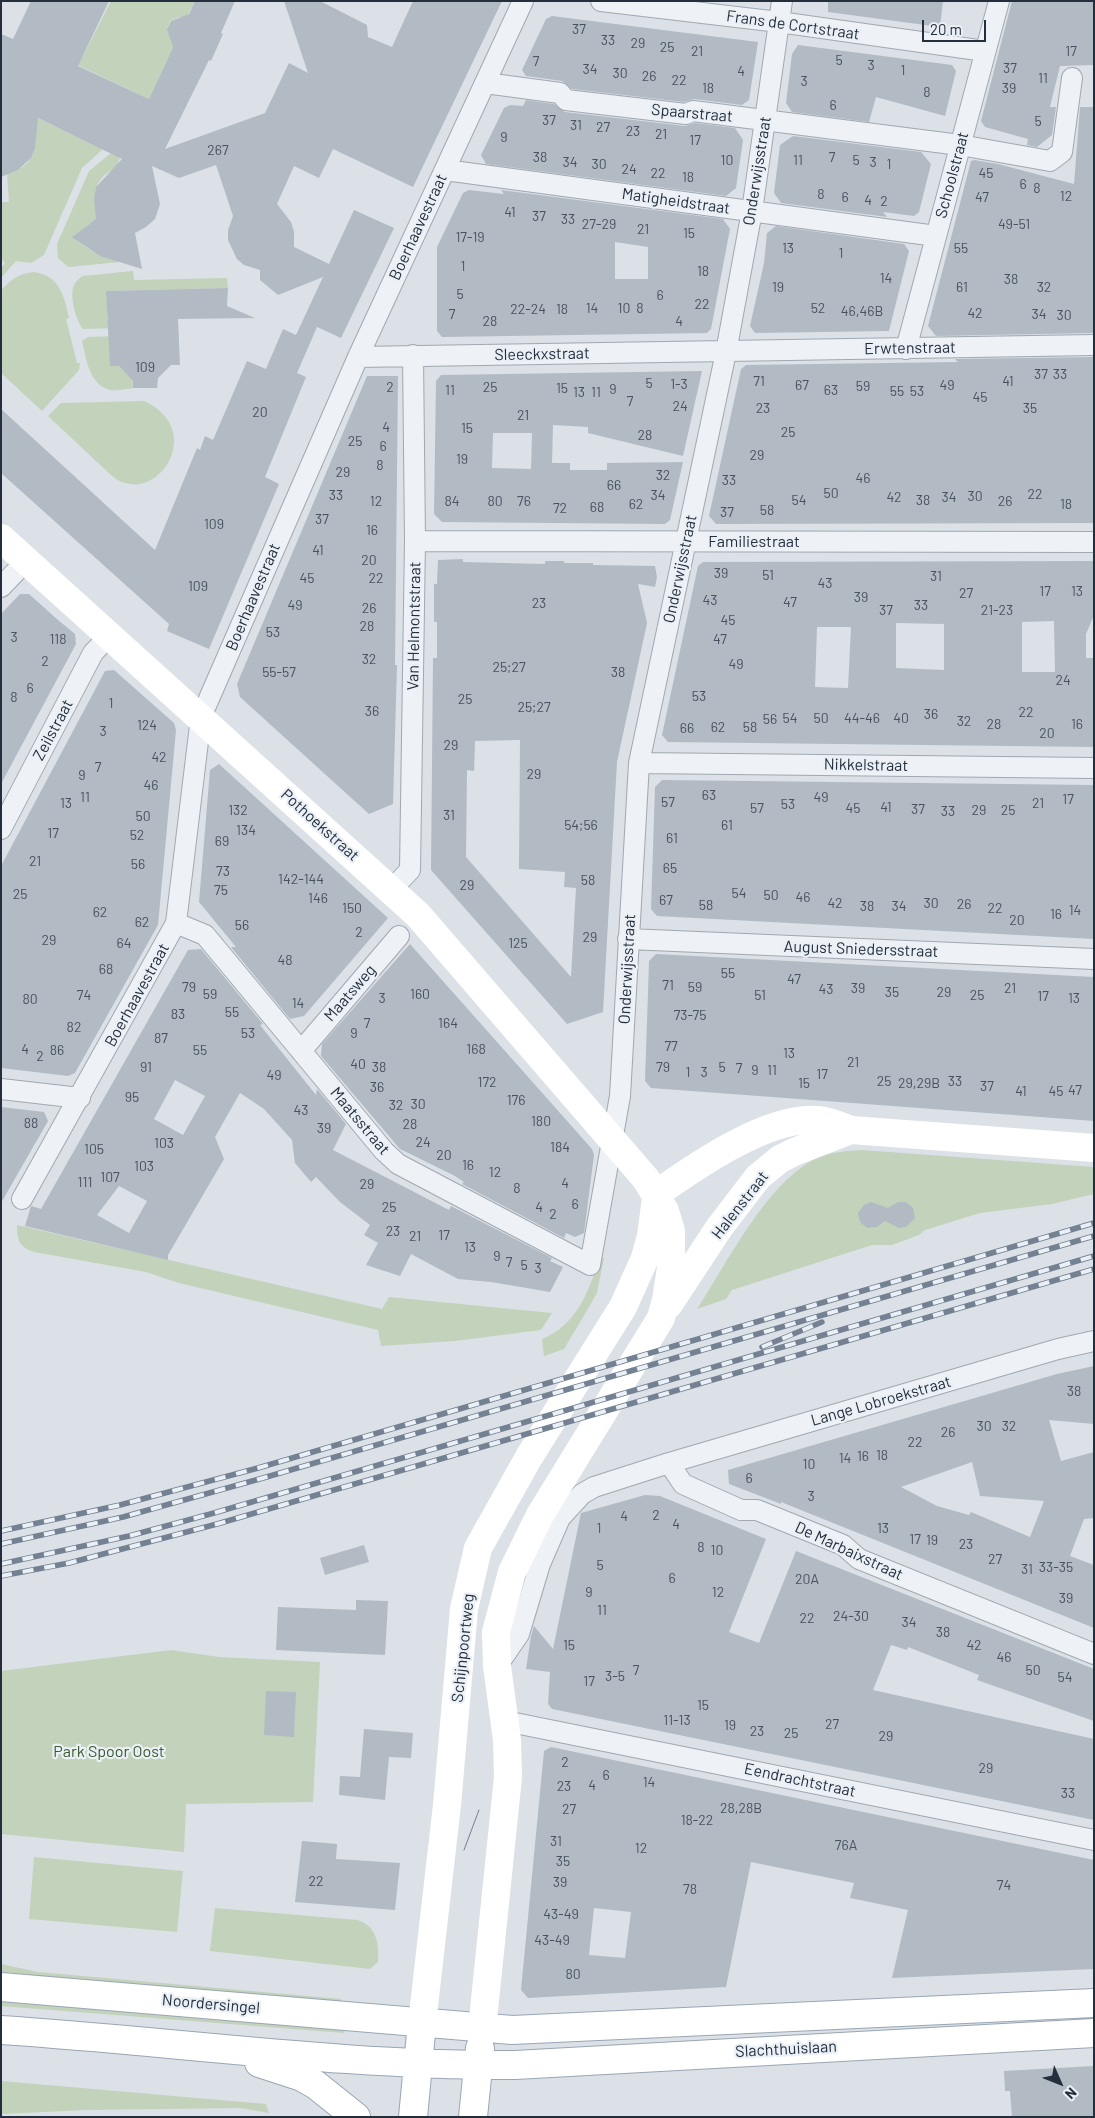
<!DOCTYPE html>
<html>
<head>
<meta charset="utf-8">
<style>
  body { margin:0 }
  #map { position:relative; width:1095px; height:2118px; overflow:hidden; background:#dbe1e7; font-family:Barlow,sans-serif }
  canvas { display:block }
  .frame { position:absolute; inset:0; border:2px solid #242f3e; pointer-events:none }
  .north { position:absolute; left:1035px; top:2058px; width:50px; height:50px; -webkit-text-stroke:4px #eaf0f5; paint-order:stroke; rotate:134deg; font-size:14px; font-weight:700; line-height:20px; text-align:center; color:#242f3e }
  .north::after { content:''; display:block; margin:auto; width:18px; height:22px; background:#242f3e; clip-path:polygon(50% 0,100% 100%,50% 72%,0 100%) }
  .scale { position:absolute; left:922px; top:20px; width:64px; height:22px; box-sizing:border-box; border:2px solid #242f3e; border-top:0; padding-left:6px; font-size:15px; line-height:18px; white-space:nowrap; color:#242f3e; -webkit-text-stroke:4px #eaf0f5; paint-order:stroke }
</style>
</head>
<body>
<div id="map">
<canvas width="1095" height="2118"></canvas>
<div class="frame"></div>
<div class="north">N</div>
<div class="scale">20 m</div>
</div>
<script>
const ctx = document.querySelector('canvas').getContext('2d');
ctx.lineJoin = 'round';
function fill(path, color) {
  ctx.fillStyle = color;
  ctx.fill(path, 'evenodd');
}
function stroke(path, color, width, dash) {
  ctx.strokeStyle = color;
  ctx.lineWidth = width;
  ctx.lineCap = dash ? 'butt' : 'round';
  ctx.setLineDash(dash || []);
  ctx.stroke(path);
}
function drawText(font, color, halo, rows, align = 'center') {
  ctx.font = font + ' Barlow,sans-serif';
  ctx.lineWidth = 4.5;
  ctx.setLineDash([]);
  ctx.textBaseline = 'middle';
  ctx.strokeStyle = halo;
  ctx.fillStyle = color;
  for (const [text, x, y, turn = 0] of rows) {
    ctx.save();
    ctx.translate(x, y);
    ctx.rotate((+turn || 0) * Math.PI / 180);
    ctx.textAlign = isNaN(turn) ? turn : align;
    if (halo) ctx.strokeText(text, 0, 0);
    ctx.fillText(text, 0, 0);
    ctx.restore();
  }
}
const green = new Path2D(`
  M111,1h84l-10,19 -6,-3 -9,4 -3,8 9,11 -27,59 -86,-41 20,-2z
  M35,117l68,32 -21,19 -38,87 -13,8 -15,-2 -15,17v-10l4,-5 -4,-4v-57h8l-2,-28c32,-9 29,-30 28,-57z
  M111,153l9,4 -2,7 1,3c-25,9 -30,30 -18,53l-12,4 -15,12c17,19 39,27 67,24l-73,7 -10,-9 -1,-14 32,-73z
  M133,271l1,9 93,-2 1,10 -121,3v29h11l-1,8 -34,1c-7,-8 -14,-34 -9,-44 2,-4 5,-7 9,-9z
  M33,272c27,3 31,24 36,46l-3,1 11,44h3l-1,7 -37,41 -41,-38v-83c11,-11 17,-16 32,-18z
  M117,336l4,32 5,5h6l1,15c-6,1 -17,3 -23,2 -21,-5 -24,-33 -28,-49l6,-4z
  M144,401c63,29 14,104 -28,78 -7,-5 -14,-13 -20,-18 -16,-15 -32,-30 -48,-45l13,-13z
  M862,1150l232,17v27l-42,10 -72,9 -55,17 -6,5 -27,10h-20l-140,45 -6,9 -29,10c30,-46 68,-123 116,-149 15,-8 33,-9 49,-10z
  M17,1225l365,84 7,-12 163,16 -11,17 -86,11 -74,5 -3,-16 -199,-47 -33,-11 -112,-20c-15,-5 -17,-12 -17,-27z
  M599,1258h5l-7,35 -18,31 -15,25 -20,7 -2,-17c34,-13 48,-49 57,-81z
  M171,1650l48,7 101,5 -7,140 -127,2 -2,48 -183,-18v-163z
  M34,1857l149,14 -6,61 -148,-13z
  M215,1908l142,12c20,6 22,23 21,42l-8,7 -160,-18z
  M1,1964l37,8 303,27 -1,4 -334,-28 -5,-2z
  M1,2001l344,28 -1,4 -343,-27z
  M1,2081l265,23 3,9 -29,-5 -155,2 -84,4z`);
const building = new Path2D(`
  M31,1h78l-31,65 71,33 24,-52 -6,-18 4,-8 18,-7 6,-13h40l-14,32 2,1 -12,27 -2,-1 -44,89 100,-36 24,-50 19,10 -24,-72h36l47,24 1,12 24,10 21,-46h89l-89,186 -80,-38 -14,29 -25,-12 -17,38 14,18 3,10v15l35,17 25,-54 40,18 -53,110 -24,-11 -20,46 9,4 -41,100 14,7 -70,165 -42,-18 2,-7 -168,-151v-64l154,141 42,-102 3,2 5,-14 8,4 34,-79 19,8 17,-40 13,6 27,-58 -45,18 -18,-15v-10l-16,-5 -7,-6 -9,-19v-10l5,-14 -17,-51 -37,13 -27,-12 8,38 -5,15 -9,8 -11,6 7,36 -42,-13 -28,-19 24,-18 -2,-21 2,-11 26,-28 -84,-41 -3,30 -4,10 -13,12 -17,7v-143l12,5z
  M828,1h115l-3,26 -112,-15z
  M1012,1h82v64l-34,1 -10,41h6l-4,28 -15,12 -10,-2 1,-6 -43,-12 -4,-6z
  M552,16l206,26 -9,58 -7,5 -48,-6 -10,3 -112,-13 -10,-8 -36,-5 -4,-6 24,-51z
  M798,45l154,20 4,6 -11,45 -69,-19 -7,25 -77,-10 -6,-9 6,-49z
  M526,100l28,4 11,8 120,14 10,-3 40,5 8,12 -7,48 -10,8 -240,-32 -5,-9 23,-47 6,-3 13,1z
  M1080,107h14v226l-158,3 -8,-10 43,-165 3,-1 24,4 76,20z
  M793,136l128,16 10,12 -12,48 -5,4 -31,-4 4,5 -106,-14 -7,-10 6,-48z
  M469,190l35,4 -3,-4 222,29 7,10 -19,100 -4,4 -265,4 -5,-6v-84l26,-54zM615,242l33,5v32h-33z
  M776,226l128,18 5,7 -20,80 -134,2 -5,-7 14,-63 3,-30z
  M228,288l-1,18 28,12 -77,1 2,46h-9l-13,13 -1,10h-24v-7l-14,-15h-9l-4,-75z
  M1094,357v166l-378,1 -7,-8 32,-147 5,-4 212,-3 -3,-3z
  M702,371l-19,85 -95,-23v-6l-35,-2 -1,38h18v7h37v-7l76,-1 -13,58 -5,4 -223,-2 -8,-8 2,-133 5,-6zM493,433h39l-1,36 -39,-1z
  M367,376h31l-3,289h2l-4,139 -24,10 -129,-117 -3,-13z
  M463,559v3l82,2v-3h19v2h29v2l62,1 2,11 -2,10 -17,-3 9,39 -30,139 -14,250 -36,12 -136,-154 2,-212h4v-36h-3v-38h3l1,-24zM520,740l-1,129 46,3 -1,15 12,1 -5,89 -105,-120 1,-87 7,1 1,-30z
  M1094,561v54l-8,19v24h8v89l-426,-5 -6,-7 36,-169 5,-4zM1054,621l1,51h-33v-50zM896,623l48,1v46l-48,-2zM817,627h34l-3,61 -33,-1z
  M20,594h9l29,26 17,14 1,10 -75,140v-170z
  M114,670l60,53 2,7 -18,195 -83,148 -7,3 -67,-8v-202l104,-195z
  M219,764l169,154 -84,98 -14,3 -59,-72h5l-37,-45 11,-132z
  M662,780l432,5v154l-437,-23 -6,-7 4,-122z
  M410,944l182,205 2,6 -10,78 -9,4 -9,-4 -2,5 -102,-54 2,-2 -9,-6 -55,-27 -79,-93 1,-12z
  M201,949l62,75 -3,1 56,70 1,-6 29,35 -13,26 116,60 2,-4 101,52 -2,3 13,6 -13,25 -59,-10 -33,-3 -47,-25 -11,22 -34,-11 12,-22 -14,-8 6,-10 -30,-23 -24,-25 -5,5 -16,-19 -3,-23 -28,-31 -24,-16 -25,44 9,22 -56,96v5l-143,-34 6,-20 10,3 147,-259zM175,1080l30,16 -22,39 -29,-16zM119,1186l28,15 -18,32 -32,-18z
  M656,954l438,23v144l-443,-33 -6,-7 3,-88 1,-32z
  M1,1107l43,5 4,9 -47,82z
  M871,1202l17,6 10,-6h8l7,6 2,10 -9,9 -7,1 -14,-7 -8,6 -10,1 -7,-6 -2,-9 6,-8z
  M1094,1366v58l-45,-4 12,41 33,-9v66l-10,1 -14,37 24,9v63l-313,-126v2l-52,-20 -1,-14 329,-96zM972,1462l8,34 64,5 -14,36 -59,-25 -2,3 -32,-9 -36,-19z
  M645,1495l15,1 106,43 -37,93 30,11 37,-92 298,118v52l-117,-41 2,-5 -71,-28 -1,3 -16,-5 -18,45 221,49v81l-542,-111 -4,-5 2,-32 -24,-3 5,-33 3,-10 19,23 28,-136z
  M364,1545l5,17 -44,13 -5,-17z
  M356,1600l32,1 -3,54 -109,-5 2,-43 78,3z
  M266,1691l30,1 -2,45 -30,-2z
  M364,1729l49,4 -2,25 -22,-1 -4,43 -46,-5 1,-19 20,1z
  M551,1747l543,113v109l-202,9 16,-68 -58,-12 4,-15 -103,-21 -25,125 -198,11 -7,-8 23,-239zM594,1908l37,4 -6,46 -36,-3z
  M302,1841l35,3 -1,15 64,4 -5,47 -100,-8z
  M1094,2066v51h-82l-2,-26h-5l-1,-20z`);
const street = new Path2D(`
  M601,1l178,21 206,29
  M485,83l75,10 6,7 120,14 7,-3 267,34 90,16 12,-9 10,-74
  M445,170l491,66
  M906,349l93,-348
  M358,357l736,-12
  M415,541l679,1
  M1,587l26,-27
  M639,763l455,5
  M1,829l92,-176 17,-18
  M392,889l18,-19 5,-329 -2,-186
  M176,923l29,12 179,216 14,13 192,101 30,-169 19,-333 87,-411 26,-141 30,-210
  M628,939l466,20
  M301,1051l98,-115
  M1,1089l79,9
  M22,1199l154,-276 25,-206 157,-360 165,-356
  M669,1463l14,21 58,26h16l86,35 16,14 235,95
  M497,1666l22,-32 21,-70 20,-46 22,-24 12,-7 75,-24 389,-114 36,-8
  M505,1721l589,119`);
const secondary = new Path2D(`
  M1,538l417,377 228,264 19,32 6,20v37l-5,32 -5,18 -121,197 -28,57 -16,60 1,34 10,74 1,37 -26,252
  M656,1194c40,-28 113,-79 162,-74 11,1 23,6 33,10l243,18
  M669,1304l50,-76 39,-51 22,-18 14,-7 57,-22
  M422,2023l25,-218 17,-196 14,-61 51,-91 94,-150 22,-49 6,-22 5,-38`);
const primary = new Path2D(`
  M1,1987l511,43 582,-27
  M1,2030c171,11 342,36 514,35l579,-32
  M259,2063l43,14 14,8 40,32
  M413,2117l9,-94
  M473,2117l7,-69`);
const tram = new Path2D(`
  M464,1850l15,-40`);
const rail = new Path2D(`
  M762,1347l60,-25
  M1,1531l119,-26 138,-37 836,-245
  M1,1544l122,-27 140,-39 831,-242
  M1,1564l128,-28 85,-23 880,-257
  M1,1576l68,-13 148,-39 877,-255`);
const numberNames = [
  ["37",579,29],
  ["33",608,40],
  ["29",638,43],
  ["25",667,47],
  ["21",697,51],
  ["17",1071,51],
  ["5",839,60],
  ["7",536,61],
  ["3",871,65],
  ["37",1010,68],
  ["34",590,69],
  ["1",903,70],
  ["4",741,71],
  ["30",620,73],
  ["26",649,76],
  ["11",1043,78],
  ["22",679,80],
  ["3",804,81],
  ["18",708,88],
  ["39",1009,88],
  ["8",927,92],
  ["6",833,105],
  ["37",549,120],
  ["5",1038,121],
  ["31",576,125],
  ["27",603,127],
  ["23",633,131],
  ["21",661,134],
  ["9",504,137],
  ["17",695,140],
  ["267",218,150],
  ["38",540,157],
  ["7",832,157],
  ["10",727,160],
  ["11",798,160],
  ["5",856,160],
  ["34",570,162],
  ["3",873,162],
  ["30",599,164],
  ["1",889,164],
  ["24",629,169],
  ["22",658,173],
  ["45",986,173],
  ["18",688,177],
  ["6",1023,184],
  ["8",1037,188],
  ["8",821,194],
  ["12",1066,196],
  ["6",845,197],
  ["47",982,197],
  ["4",868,200],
  ["2",884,201],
  ["41",510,212],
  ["37",539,216],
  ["33",568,219],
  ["27-29",599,224],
  ["49-51",1014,224],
  ["21",643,229],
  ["15",689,233],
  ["17-19",470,237],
  ["13",788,248],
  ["55",961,248],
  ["1",841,253],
  ["1",463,266],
  ["18",703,271],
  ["14",886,278],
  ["38",1011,279],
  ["19",778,287],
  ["61",962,287],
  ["32",1044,287],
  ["5",460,294],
  ["6",660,295],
  ["22",702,304],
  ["14",592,308],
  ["10",624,308],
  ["8",640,308],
  ["52",818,308],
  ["22-24",528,309],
  ["18",562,309],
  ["46,46B",862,311],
  ["42",975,313],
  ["7",452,314],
  ["34",1039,314],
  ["30",1064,315],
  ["28",490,321],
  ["4",679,321],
  ["109",145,367],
  ["37",1041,374],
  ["33",1060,374],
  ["71",759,381],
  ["41",1008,381],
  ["5",649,383],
  ["1-3",679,384],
  ["67",802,385],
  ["49",947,385],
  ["59",863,386],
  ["2",390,387],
  ["25",490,387],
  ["15",562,388],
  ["9",613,389],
  ["11",450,390],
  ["63",831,390],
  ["55",897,391],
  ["53",917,391],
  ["13",579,392],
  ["11",596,392],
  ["45",980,397],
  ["7",630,401],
  ["24",680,406],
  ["23",763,408],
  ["35",1030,408],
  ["20",260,412],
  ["21",523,415],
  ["4",386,427],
  ["15",467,428],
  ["25",788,432],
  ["28",645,435],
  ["25",355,441],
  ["6",383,446],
  ["29",757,455],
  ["19",462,459],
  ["8",380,465],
  ["29",343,472],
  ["32",663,475],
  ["46",863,478],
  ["33",729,480],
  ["66",614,485],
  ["50",831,493],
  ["22",1035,494],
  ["33",336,495],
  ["34",658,495],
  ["30",975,496],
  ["42",894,497],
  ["34",949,497],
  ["54",799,500],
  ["38",923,500],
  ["12",376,501],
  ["84",452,501],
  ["80",495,501],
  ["76",524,501],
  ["26",1005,501],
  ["62",636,504],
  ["18",1066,504],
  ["68",597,507],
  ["72",560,508],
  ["58",767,510],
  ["37",727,512],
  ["37",322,519],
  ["109",214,524],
  ["16",372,530],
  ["41",318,550],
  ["20",369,560],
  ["39",721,573],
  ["51",768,575],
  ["31",936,576],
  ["45",307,578],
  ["22",376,578],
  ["43",825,583],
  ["109",198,586],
  ["17",1045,591],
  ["13",1077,591],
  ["27",966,593],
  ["39",861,597],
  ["43",710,600],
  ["47",790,602],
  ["23",539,603],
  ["49",295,605],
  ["33",921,605],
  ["26",369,608],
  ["37",886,610],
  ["21-23",997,610],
  ["45",728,620],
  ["28",367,626],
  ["53",273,632],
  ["3",14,637],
  ["118",58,639],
  ["47",720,639],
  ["32",369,659],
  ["2",45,661],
  ["49",736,664],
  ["25;27",509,667],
  ["55-57",279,672],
  ["38",618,672],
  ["24",1063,680],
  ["6",30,688],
  ["53",699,696],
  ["8",14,697],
  ["25",465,699],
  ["1",111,703],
  ["25;27",534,707],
  ["36",372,711],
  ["22",1026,712],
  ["36",931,714],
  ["54",790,718],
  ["50",821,718],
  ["44-46",862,718],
  ["40",901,718],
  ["56",770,719],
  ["32",964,721],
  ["28",994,724],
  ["16",1077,724],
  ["124",147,725],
  ["62",718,727],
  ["58",750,727],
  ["66",687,728],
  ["3",103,731],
  ["20",1047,733],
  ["29",451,745],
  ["42",159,757],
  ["7",98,767],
  ["29",534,774],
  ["9",82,775],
  ["46",151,785],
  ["63",709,795],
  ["11",85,797],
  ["49",821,797],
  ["17",1068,799],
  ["57",668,802],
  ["13",66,803],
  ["21",1038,803],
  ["53",788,804],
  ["41",886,807],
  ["57",757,808],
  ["45",853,808],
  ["37",918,809],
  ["132",238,810],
  ["29",979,810],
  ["25",1008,810],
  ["33",948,811],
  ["31",449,815],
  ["50",143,816],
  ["54;56",581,825],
  ["61",727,825],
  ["134",246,830],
  ["17",53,833],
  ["52",137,835],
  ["61",672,838],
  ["69",222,841],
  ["21",35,861],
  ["56",138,864],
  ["65",670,868],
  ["73",223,871],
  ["142-144",301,879],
  ["58",588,880],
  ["29",467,885],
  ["75",221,890],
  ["54",739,893],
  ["25",20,894],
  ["50",771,895],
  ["46",803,897],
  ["146",318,898],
  ["67",666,900],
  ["42",835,903],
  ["30",931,903],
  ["26",964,904],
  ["58",706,905],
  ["38",867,906],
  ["34",899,906],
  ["150",352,908],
  ["22",995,908],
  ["14",1075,910],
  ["62",100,912],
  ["16",1056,914],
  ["20",1017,920],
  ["62",142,922],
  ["56",242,925],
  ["2",359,932],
  ["29",590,937],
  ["29",49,940],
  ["64",124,943],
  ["125",518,943],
  ["48",285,960],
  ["68",106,969],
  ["55",728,973],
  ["47",794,979],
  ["71",668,985],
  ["79",189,987],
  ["59",695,987],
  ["39",858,988],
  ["21",1010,988],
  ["43",826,989],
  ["35",892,992],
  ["29",944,992],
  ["59",210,994],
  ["160",420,994],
  ["74",84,995],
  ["51",760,995],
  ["25",977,995],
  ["17",1043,996],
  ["3",382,998],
  ["13",1074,998],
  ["80",30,999],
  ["14",298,1003],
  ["55",232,1012],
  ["83",178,1014],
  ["73-75",690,1015],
  ["7",367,1023],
  ["164",448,1023],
  ["82",74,1027],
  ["53",248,1033],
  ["9",354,1033],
  ["87",161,1038],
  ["77",671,1046],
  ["4",25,1049],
  ["168",476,1049],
  ["86",57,1050],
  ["55",200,1050],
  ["13",789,1053],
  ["2",40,1056],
  ["21",853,1062],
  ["40",358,1064],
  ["91",146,1067],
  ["38",379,1067],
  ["79",663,1067],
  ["5",722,1067],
  ["7",739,1068],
  ["9",755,1070],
  ["11",772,1070],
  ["1",688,1072],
  ["3",704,1072],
  ["17",822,1074],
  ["49",274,1075],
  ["25",884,1081],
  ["33",955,1081],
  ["172",487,1082],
  ["15",804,1083],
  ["29,29B",919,1083],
  ["37",987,1086],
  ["36",377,1087],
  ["47",1075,1090],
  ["41",1021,1091],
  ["45",1056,1091],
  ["95",132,1097],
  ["176",516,1100],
  ["30",418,1104],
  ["32",396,1105],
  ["43",301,1110],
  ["180",541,1121],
  ["88",31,1123],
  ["28",410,1124],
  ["39",324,1128],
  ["24",423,1142],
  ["103",164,1143],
  ["184",560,1147],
  ["105",94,1149],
  ["20",444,1155],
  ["16",468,1165],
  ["103",144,1166],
  ["12",495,1172],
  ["107",110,1177],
  ["111",85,1182],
  ["4",565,1183],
  ["29",367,1184],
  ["8",517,1188],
  ["6",575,1204],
  ["25",389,1207],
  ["4",539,1207],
  ["2",553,1214],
  ["23",393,1231],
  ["17",444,1235],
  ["21",415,1236],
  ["13",470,1247],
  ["9",497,1256],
  ["7",509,1262],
  ["5",524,1265],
  ["3",538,1268],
  ["38",1074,1391],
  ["30",984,1426],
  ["32",1009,1426],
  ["26",948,1432],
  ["22",915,1442],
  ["18",882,1455],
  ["16",863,1456],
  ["14",845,1458],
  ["10",809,1464],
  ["6",749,1478],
  ["3",811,1496],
  ["2",656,1515],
  ["4",624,1516],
  ["4",676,1524],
  ["1",599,1528],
  ["13",883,1528],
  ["17",915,1539],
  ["19",932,1540],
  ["23",966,1544],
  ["8",701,1547],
  ["10",717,1550],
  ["27",995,1559],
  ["5",600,1565],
  ["33-35",1056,1567],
  ["31",1027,1569],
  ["6",672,1578],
  ["20A",807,1579],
  ["9",589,1592],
  ["12",718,1592],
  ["39",1066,1598],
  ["11",602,1610],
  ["24-30",851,1616],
  ["22",807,1618],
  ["34",909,1622],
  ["38",943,1632],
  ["15",569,1645],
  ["42",974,1645],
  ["46",1004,1657],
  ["7",636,1670],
  ["50",1033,1670],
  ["3-5",615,1676],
  ["54",1065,1677],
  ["17",589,1681],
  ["15",703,1705],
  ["11-13",677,1720],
  ["27",832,1724],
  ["19",730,1725],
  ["23",757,1731],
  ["25",791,1733],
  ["29",886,1736],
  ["2",565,1762],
  ["29",986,1768],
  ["6",606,1775],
  ["14",649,1782],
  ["4",592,1785],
  ["23",564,1786],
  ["33",1068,1793],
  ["28,28B",741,1808],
  ["27",569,1809],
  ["18-22",697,1820],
  ["31",556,1841],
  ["76A",846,1845],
  ["12",641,1848],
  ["35",563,1861],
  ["22",316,1881],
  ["39",560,1882],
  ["74",1004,1885],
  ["78",690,1889],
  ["43-49",561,1914],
  ["43-49",552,1940],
  ["80",573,1974]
];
const streetNames = [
  ["Frans de Cortstraat",793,25,8],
  ["Spaarstraat",692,113,5],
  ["Onderwijsstraat",757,171,-81],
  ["Schoolstraat",952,175,-75],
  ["Matigheidstraat",676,201,8],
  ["Boerhaavestraat",418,227,-65],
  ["Erwtenstraat",910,348,-1],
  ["Sleeckxstraat",542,354,-1],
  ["Familiestraat",754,542],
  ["Onderwijsstraat",680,569,-78],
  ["Boerhaavestraat",253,597,-67],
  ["Van Helmontstraat",414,626,-89],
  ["Zeilstraat",53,730,-62],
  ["Nikkelstraat",866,765,1],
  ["Pothoekstraat",320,825,42],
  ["August Sniedersstraat",861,949,2],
  ["Onderwijsstraat",627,969,-87],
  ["Maatsweg",350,993,-49],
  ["Boerhaavestraat",137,995,-61],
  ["Maatsstraat",360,1121,50],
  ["Halenstraat",740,1205,-52],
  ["Lange Lobroekstraat",881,1401,-16],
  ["De Marbaixstraat",849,1551,25],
  ["Schijnpoortweg",463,1648,-84],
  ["Eendrachtstraat",800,1780,12],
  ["Noordersingel",211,2004,5],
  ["Slachthuislaan",786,2049,-3]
];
const parkNames = [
  ["Park Spoor Oost",109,1752]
];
fill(green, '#c3d2bb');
fill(building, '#b2bac4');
stroke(street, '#a0a8b1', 22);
stroke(primary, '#99a6b4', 30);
stroke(street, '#eef1f5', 20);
stroke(secondary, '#fff', 28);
stroke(primary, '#fff', 28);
stroke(tram, '#738192', 1);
stroke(rail, '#738192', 5.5);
stroke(rail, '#eaf0f5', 4, [11]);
drawText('14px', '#485260', null, numberNames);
drawText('16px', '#242f3e', '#eaf0f5', streetNames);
drawText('16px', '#3b5b30', '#eaf0f5', parkNames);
</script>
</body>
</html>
